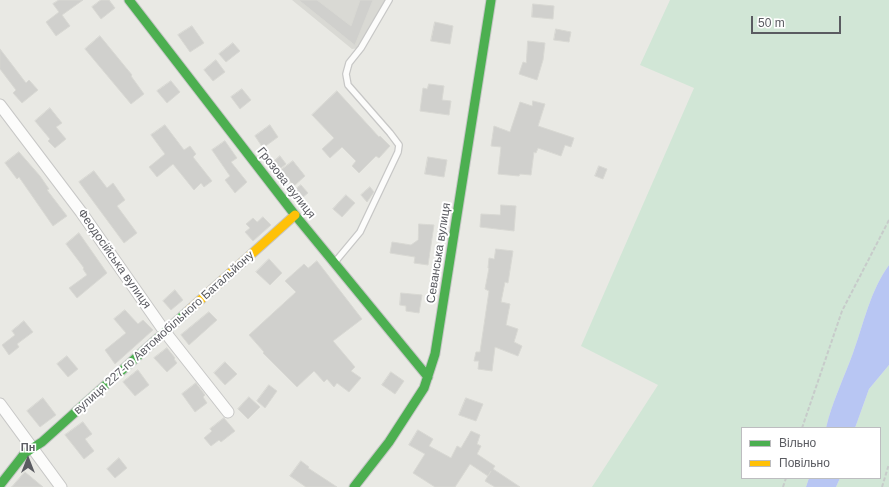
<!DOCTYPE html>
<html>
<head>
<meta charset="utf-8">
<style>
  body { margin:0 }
  #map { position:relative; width:889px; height:487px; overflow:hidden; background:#e9e9e4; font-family:Helvetica,sans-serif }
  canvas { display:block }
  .legend { position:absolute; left:741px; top:427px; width:140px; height:52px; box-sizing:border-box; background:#fff; border:1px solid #bdbdc0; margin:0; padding:5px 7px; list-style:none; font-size:12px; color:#5a5b61 }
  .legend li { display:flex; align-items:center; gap:8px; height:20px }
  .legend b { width:20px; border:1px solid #bdbdc0 }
  .north { position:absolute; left:8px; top:439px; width:40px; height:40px; -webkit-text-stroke:3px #fff; paint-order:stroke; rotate:0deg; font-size:11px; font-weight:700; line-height:16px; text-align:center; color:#5a5b61 }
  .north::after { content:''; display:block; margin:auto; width:14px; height:18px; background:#5a5b61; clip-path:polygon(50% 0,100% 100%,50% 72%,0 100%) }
  .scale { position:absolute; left:751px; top:16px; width:90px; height:18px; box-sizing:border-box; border:2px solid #5a5b61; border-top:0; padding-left:5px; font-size:12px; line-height:14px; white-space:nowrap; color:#5a5b61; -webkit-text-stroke:3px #fff; paint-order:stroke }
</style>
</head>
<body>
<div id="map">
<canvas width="889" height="487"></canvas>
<ul class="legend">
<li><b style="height:5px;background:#4caf50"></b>Вільно</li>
<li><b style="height:5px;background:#ffc107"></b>Повільно</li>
</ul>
<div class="north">Пн</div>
<div class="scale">50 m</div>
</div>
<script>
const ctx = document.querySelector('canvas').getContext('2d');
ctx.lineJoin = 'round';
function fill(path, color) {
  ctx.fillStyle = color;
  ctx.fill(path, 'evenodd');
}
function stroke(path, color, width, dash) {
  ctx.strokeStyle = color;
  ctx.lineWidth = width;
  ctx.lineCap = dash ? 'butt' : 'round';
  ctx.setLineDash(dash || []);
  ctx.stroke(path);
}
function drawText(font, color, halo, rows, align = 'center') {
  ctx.font = font + ' Helvetica,sans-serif';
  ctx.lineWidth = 4;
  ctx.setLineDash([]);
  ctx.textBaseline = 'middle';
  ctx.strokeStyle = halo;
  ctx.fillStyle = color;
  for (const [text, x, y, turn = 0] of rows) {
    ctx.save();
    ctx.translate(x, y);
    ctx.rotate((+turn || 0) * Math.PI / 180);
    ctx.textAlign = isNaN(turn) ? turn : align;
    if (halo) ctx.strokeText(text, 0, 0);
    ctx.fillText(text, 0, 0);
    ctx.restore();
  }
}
const industrial = new Path2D(`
  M292,0h97l-28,48 -9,1z`);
const green = new Path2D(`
  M670,0h219v265c-19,26 -25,58 -36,88 -9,25 -21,49 -27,75h-84v50h67l-3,9h-214l66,-102 -77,-39 113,-258 -54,-23z
  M889,365v122h-53l4,-9h40v-50h-25l14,-39z`);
const water = new Path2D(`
  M889,265v100l-20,24 -14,39h-29c6,-26 18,-50 27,-75 11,-30 17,-62 36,-88z
  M809,478h31l-4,9h-30z`);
const building = new Path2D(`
  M59,0h24l-21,15 8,11 -14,10 -10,-14 13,-10 -6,-8z
  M101,0h8l6,8 -14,11 -9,-12z
  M299,0h18l34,26 9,-26h13l-18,45z
  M533,4l21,2 -1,13 -21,-2z
  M435,22l18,4 -3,18 -19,-3z
  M192,26l12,17 -14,9 -12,-17z
  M556,29l15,3 -2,10 -15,-2z
  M100,36l32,39 -1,1 13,18 -13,10 -46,-55z
  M528,41l17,2 -2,17 -6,20 -18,-6 4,-12 3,1z
  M233,43l7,8 -14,11 -7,-8z
  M0,49l26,34 3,-3 9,10 -16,13 -9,-10 3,-3 -16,-21z
  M216,60l9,12 -12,9 -9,-11z
  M171,81l9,11 -13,11 -10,-12z
  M429,84l15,2 -2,14 9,1 -2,14 -29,-4 3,-23 4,1z
  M242,89l9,11 -11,9 -9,-12z
  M337,91l42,46 1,-1 10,10 -11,12 -3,-2 -17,17 -7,-7 4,-5 -14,-14 -12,11 -8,-9 12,-11 -22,-23z
  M533,101l12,3 -7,22 36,12 -3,9 -6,-2 -4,11 -23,-8 -2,5 -2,-1 -3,23 -11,-1 -1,2 -21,-2 3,-27 -10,-1 3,-20 16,6 10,-30 12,4z
  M50,108l12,15 -6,4 10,12 -11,9 -7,-7 2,-2 -15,-18z
  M165,125l19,25 6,-4 6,8 -3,3 19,24 -8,6 -3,-4 -7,7 -21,-26 -16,13 -8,-10 16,-13 -14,-19z
  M270,125l8,12 -15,11 -8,-12z
  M225,141l12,17 -6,4 16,20 -12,11 -10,-13 5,-4 -18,-26z
  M19,152l21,24 9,13 -2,1 20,26 -14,10 -34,-49 -2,2 -12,-16z
  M280,156l6,8 -11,9 -6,-7z
  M428,157l19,3 -3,17 -19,-3z
  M293,161l12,15 -11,10 -13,-16z
  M599,166l8,3 -4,10 -8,-3z
  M94,171l13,17 6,-5 12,17 -8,6 20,27 -13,10 -45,-61z
  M301,185l7,8 -10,8 -7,-8z
  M370,187l4,5 -7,10 -6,-7z
  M346,195l9,8 -13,14 -9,-8z
  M501,205l15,1 -2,25 -34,-4 1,-13 19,1z
  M263,217l8,8 -18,16 -8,-9 5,-4 -4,-4 7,-6 4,4z
  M419,224l15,1 -6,40 -14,-2 1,-6 -25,-4 2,-11 19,3 7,-5z
  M79,233l28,40 -30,25 -8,-10 18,-13 -4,-6 1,-1 -18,-24z
  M496,249l17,2 -5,32 -3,-1 -4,20 9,2 -4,21 12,4 -4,13 8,4 -4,10 -23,-9 -3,24 -14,-2 1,-8h-5l2,-9h4l9,-61 -4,-2 4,-21h-1l1,-10 5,1z
  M269,259l13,14 -12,12 -14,-13z
  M317,261l45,58 -29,22 22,26 -4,4 10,7 -12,14 -12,-9 -3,4 -7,-8 -3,3 -10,-11 -17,16 -34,-34 1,-1 -15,-17 47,-43 -11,-11 19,-17 4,4z
  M175,290l8,10 -12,10 -8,-9z
  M401,293l21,2 -3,18 -13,-2v-5l-6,-1z
  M125,310l13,14 5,-4 10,10 -38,34 -10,-14 21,-17 -12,-14z
  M209,312l8,8 -28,25 -8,-10z
  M24,321l9,11 -16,12 2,3 -10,8 -7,-10 13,-10 -3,-4z
  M167,348l8,10 -1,1 3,4 -10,9 -13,-14z
  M67,356l11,13 -10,8 -11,-13z
  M225,362l12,12 -12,11 -11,-12z
  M138,370l11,15 -14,11 -12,-14z
  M391,372l13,9 -9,13 -13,-9z
  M196,383l9,12 -2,2 4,6 -12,9 -13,-18z
  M269,385l8,6 -12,17 -8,-7z
  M249,397l11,10 -12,12 -10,-10z
  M43,398l13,17 -16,12 -13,-16z
  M466,398l17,6 -7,17 -17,-6z
  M224,418l11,13 -14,11 -2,-2 -8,6 -7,-8 8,-7 -2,-2z
  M83,422l9,12 -7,5 9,12 -10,8 -19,-24z
  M418,430l15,9 -4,7 22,12 6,-12 4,2 10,-17 9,4 -3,9 4,2 -4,8 18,12 -2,3 27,18h-25l-10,-6 6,-10 -3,5 -18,-12 -15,23h-20l-22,-14 12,-19 -16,-9z
  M119,458l8,10 -12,10 -8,-9z
  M301,461l8,6 -1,1 29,19h-31l-16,-11z
  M25,472l18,15h-31z`);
const path = new Path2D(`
  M802,428l40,-117 47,-91
  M783,487l3,-9
  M882,487l7,-23`);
const lane = new Path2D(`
  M335,262l25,-30 38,-80 1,-7 -9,-12 -42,-48 -2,-11 3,-11 12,-15 28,-48`);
const street = new Path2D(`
  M0,105l81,107 84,120 63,80
  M0,404l61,83`);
const fast = new Path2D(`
  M129,0l166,215 133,162
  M0,485l25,-32 17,-11 145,-130
  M354,487l35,-45 35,-54 11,-34 56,-354`);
const slow = new Path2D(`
  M187,312l108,-97`);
const streetNames = [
  ["Грозова вулиця",286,183,52],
  ["Севанська вулиця",439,253,-81],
  ["Феодосійська вулиця",114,259,55],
  ["вулиця 227-го Автомобільного Батальйону",164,333,-42]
];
fill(industrial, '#d9d9d4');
fill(green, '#d1e6d6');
fill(water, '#b8c6f3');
fill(building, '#d0d0cd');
stroke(building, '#d8d8d3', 1);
stroke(lane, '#c7c7c6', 8);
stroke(street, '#c7c7c6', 13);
stroke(fast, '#c6c6c6', 11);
stroke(slow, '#c6c6c6', 11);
stroke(path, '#c7cbca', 2, [4, 2]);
stroke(lane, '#fcfcfb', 5.5);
stroke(street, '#fcfcfb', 11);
stroke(fast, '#4caf50', 9);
stroke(slow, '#ffc107', 9);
drawText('12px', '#5a5b61', '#fff', streetNames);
</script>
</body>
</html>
